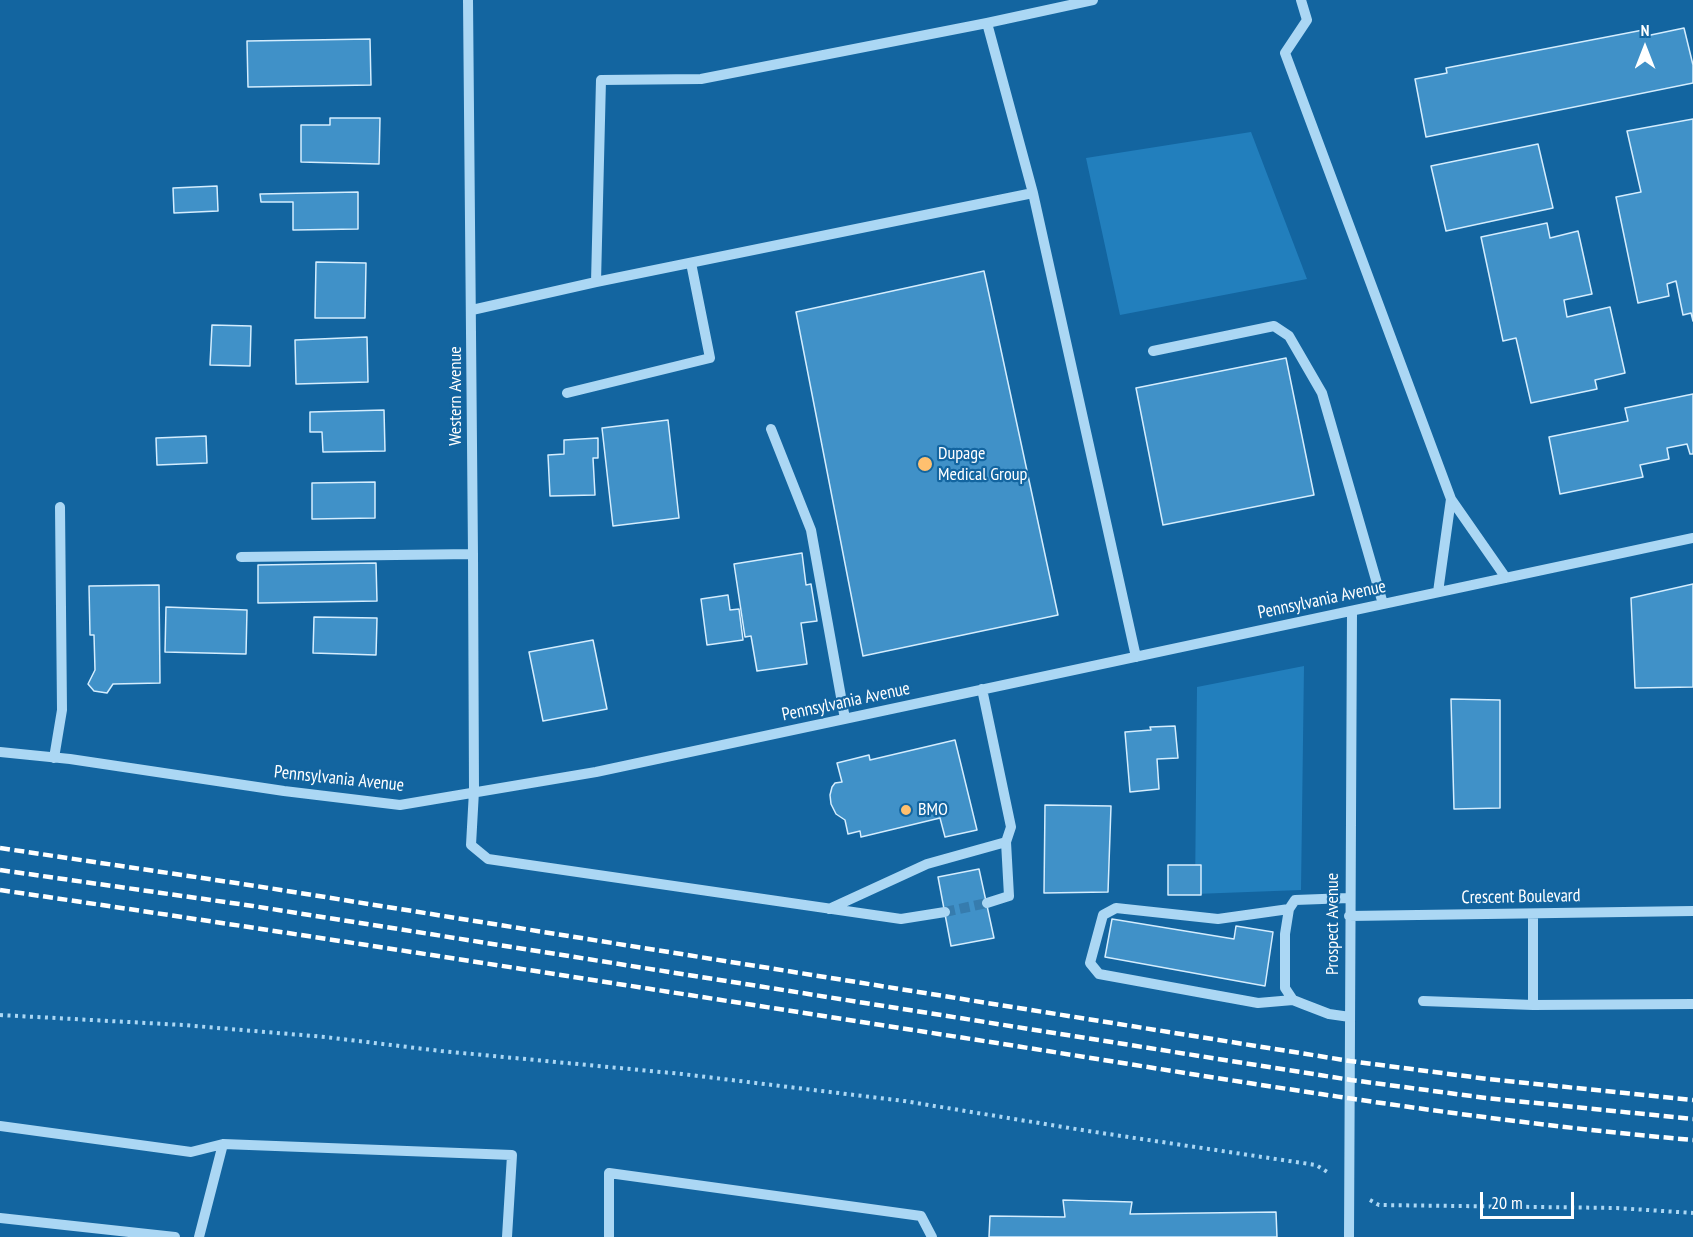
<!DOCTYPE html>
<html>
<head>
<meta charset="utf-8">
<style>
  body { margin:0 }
  #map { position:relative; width:1693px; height:1237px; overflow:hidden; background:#1365a0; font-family:"PT Sans Narrow",sans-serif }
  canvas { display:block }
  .north { position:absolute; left:1615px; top:18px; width:60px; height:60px; -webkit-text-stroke:4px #1365a0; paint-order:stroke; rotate:0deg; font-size:16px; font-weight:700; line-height:24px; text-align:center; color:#fff }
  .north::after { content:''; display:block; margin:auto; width:21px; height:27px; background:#fff; clip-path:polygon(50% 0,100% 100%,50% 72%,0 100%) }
  .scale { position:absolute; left:1480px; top:1192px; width:94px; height:27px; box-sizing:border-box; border:3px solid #fff; border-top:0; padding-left:8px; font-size:18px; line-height:21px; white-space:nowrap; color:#fff; -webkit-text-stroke:4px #1365a0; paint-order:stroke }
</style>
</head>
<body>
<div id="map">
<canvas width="1693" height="1237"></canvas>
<div class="north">N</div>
<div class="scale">20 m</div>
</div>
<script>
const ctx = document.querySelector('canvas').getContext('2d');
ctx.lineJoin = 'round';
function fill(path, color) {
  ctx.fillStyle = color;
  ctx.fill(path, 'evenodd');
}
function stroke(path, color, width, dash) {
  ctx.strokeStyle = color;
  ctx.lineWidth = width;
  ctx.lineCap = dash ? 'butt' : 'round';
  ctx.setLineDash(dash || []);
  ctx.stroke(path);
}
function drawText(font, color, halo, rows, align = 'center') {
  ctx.font = font + ' "PT Sans Narrow",sans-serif';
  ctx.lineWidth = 4.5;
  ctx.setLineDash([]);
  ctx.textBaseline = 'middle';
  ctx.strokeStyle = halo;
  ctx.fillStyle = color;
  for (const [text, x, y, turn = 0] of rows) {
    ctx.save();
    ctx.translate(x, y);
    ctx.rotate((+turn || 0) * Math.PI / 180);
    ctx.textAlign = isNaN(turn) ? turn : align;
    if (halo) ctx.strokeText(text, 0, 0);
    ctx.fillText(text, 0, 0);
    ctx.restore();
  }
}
const green = new Path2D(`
  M1251,132l56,147 -187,36 -34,-157z
  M1304,666l-3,224 -106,4 2,-207z`);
const building = new Path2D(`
  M1684,28l9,37v18l-267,54 -11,-58 32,-6 -1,-5 197,-38 3,6z
  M370,39l1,46 -123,2 -1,-46z
  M330,118h50l-1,46 -78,-2v-37h29z
  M1693,119v202l-2,-8 -8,2 -7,-34 -9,3 2,12 -31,7 -22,-106 25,-5 -14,-61z
  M1538,144l15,64 -107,23 -15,-65z
  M217,186l1,25 -44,2 -1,-25z
  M358,192v37l-65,1v-28h-32l-1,-8z
  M1547,223l3,15 28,-7 14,63 -28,6 3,17 43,-10 15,66 -30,7 2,9 -66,14 -15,-65 -13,3 -22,-104z
  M316,262l50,1 -1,55h-50z
  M984,271l74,344 -195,41 -67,-344z
  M212,325l39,1 -1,40 -40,-1z
  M367,337l1,45 -72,2 -1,-44z
  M1286,358l28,137 -151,30 -27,-137z
  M1693,394v60h-3l-3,-10 -20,4 2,11 -29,6 3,12 -83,17 -11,-57 79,-16 -3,-13z
  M384,410l1,41 -62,1 -1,-20h-12v-20z
  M668,420l11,98 -66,8 -11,-98z
  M206,436l1,27 -50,2 -1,-27z
  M598,438v20h-5l2,37 -45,1 -2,-41 16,-1v-14z
  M375,482v36l-63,1v-36z
  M802,553l4,32 5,-1 6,37 -16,2 6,41 -50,7 -6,-35 -6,1 -11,-73z
  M376,563l1,38 -119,2v-38z
  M1693,584v103l-58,1 -4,-90z
  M159,585l1,98 -47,1 -6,9 -13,-2 -6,-7 7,-14 -1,-35h-4l-1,-49z
  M728,595l2,15 9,-1 4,31 -36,5 -6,-46z
  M166,607l81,3 -1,44 -81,-2z
  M314,617l63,1 -1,37 -63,-2z
  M593,640l14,69 -64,12 -14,-69z
  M1451,699l49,1v108l-46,1z
  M1175,726l3,32 -21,1 2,30 -29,3 -5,-60 26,-2 -1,-3z
  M955,740l22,90 -32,7 -5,-19 -79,19 -1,-6 -12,3 -3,-14 -9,-6 -5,-10 -1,-9 2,-8 3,-4 7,-1 -5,-19 32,-8 1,5z
  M1045,805l66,1 -3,86 -64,1z
  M1168,865h33v30h-33z
  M979,869l15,69 -43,8 -13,-69z
  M1112,919l122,20 2,-13 37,6 -8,54 -160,-29z
  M1063,1200l69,2 -2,12 146,-2 1,25h-288l1,-21 75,1z`);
const minorTunnel = new Path2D(`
  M945,912l42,-9`);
const path = new Path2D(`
  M0,1015l183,10 142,12 116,14 241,23 222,27 184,30 228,34 13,8
  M1370,1200l9,5 238,3 76,5`);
const minor = new Path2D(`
  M468,0l5,554 1,237 -3,54 17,14 413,60 44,-7
  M1301,0l6,20 -22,33 166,446 55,79
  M987,23l46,170 103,464
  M596,282l5,-202 100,-1 286,-56 106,-23
  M472,310l124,-28 437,-89
  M1153,351l121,-25 15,10 33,57 61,211
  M567,393l143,-35 -19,-95
  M771,429l40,101 34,189
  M241,557l232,-3
  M1438,592l13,-93
  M982,689l29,138 -5,15 3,54 -22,7
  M0,752l70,7 214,32 116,14 196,-33 1097,-234
  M54,758l8,-48 -2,-203
  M1349,898l-54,2 -6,9 -4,25v54l8,12 10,4 26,10 21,3
  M829,909l98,-45 79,-22
  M1289,909l-71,10 -102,-11 -13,7 -13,48 9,11 159,29 35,-3
  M1349,916l344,-5
  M1423,1001l110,4v-91
  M1533,1005l160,-1
  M0,1126l191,26 32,-8 289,11 -5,82
  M0,1218l175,19
  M199,1237l24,-93
  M609,1237v-64l312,43 11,21
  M1349,1237l3,-626`);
const rail = new Path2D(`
  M0,848l256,38 1094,175 138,18 205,21
  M0,870l253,36 1098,174 135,18 207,21
  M0,890c335,49 669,102 1003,154 229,36 459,76 690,96`);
const markers = [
  [925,464,8,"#ffc06f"],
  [906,810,6,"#ffc06f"]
];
const streetNames = [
  ["Western Avenue",456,396,-90],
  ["Pennsylvania Avenue",1322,600,-12],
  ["Pennsylvania Avenue",846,702,-12],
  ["Pennsylvania Avenue",339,779,6],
  ["Crescent Boulevard",1521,897,-1],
  ["Prospect Avenue",1333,924,-90]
];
const poiNames = [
  ["Dupage",938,454],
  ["Medical Group",938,475],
  ["BMO",918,810]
];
fill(green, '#227fbd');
fill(building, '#4091c8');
stroke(building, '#d4edfe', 1.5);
stroke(minorTunnel, '#367cae', 10, [10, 5]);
stroke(path, '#abd7f4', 4, [3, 4.5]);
stroke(minor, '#abd7f4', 10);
stroke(rail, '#fff', 4.5, [10, 4.5]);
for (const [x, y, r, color] of markers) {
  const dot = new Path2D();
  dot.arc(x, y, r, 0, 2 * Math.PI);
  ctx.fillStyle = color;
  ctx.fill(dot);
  stroke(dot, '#1365a0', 2);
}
drawText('18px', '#fff', '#1365a0', streetNames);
drawText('18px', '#fff', '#1365a0', poiNames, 'left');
</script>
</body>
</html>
